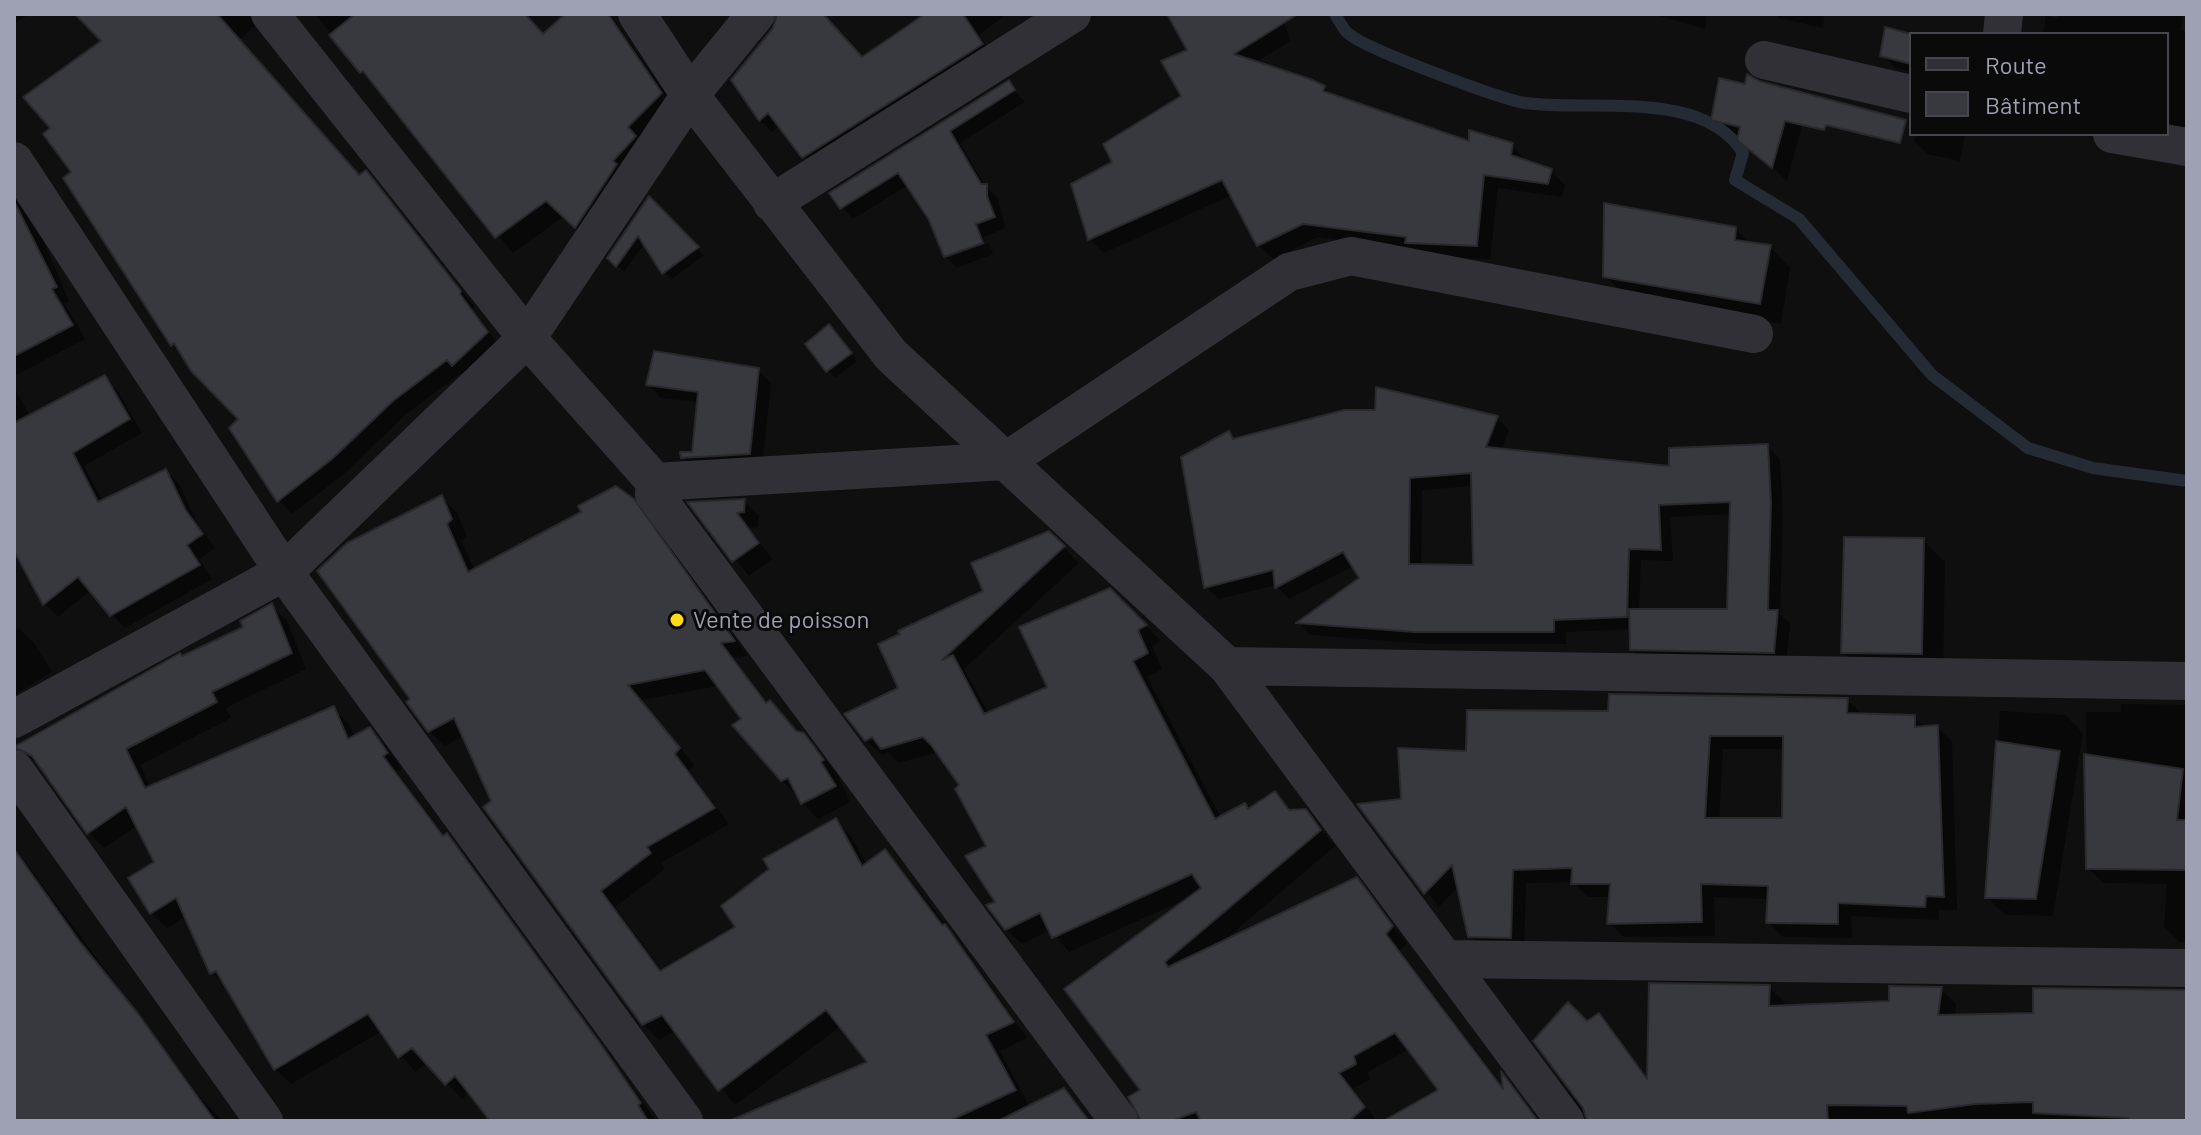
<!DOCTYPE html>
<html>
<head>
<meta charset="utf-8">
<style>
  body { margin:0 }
  #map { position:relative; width:2201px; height:1135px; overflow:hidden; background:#0f0f10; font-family:Barlow,sans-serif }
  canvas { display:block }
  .frame { position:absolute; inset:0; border:16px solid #9ea1b3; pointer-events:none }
  .legend { position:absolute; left:1909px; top:32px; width:260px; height:104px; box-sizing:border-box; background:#0a0a0b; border:2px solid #45464e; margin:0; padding:10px 14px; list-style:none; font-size:24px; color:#9ea1b3 }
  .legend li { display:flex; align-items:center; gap:16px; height:40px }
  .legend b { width:40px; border:2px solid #45464e }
</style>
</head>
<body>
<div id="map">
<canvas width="2201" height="1135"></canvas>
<div class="frame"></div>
<ul class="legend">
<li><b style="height:10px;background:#303036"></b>Route</li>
<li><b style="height:22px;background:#38393f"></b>Bâtiment</li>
</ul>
</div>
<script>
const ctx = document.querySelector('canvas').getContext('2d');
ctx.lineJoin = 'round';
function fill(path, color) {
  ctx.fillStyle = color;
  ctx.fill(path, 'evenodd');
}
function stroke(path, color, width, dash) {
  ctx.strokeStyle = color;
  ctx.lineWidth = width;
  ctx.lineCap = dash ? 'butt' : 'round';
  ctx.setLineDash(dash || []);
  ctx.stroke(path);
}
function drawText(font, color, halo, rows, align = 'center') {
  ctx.font = font + ' Barlow,sans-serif';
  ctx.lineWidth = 6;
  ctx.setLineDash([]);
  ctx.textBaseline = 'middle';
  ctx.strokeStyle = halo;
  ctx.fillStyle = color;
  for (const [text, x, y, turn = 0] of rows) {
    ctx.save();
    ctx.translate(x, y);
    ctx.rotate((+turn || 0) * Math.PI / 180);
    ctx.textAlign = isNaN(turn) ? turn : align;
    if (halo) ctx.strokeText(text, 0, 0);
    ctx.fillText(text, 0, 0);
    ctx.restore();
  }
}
const shadow = new Path2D(`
  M14,14h16l-16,9z
  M78,14h170l9,10 -18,16 121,137 6,-4 13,13 95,120 -2,3 28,38 -34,31 -5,-5 -55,41 -61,59 -53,41 -13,-14 -38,-81 -69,-75 -120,-216 52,-86z
  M315,14h210l19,22 24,-22h42l67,96 -85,132 -28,-26 -51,37z
  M779,14h42l42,45 65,-45h79l-28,21 15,22 -178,112 -36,-44 -8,7 -12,-12z
  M1169,14h113l8,27 -35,22 69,24 9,10 138,47 41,1 14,17 25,9 14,14 -3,12 -64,-9 -8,71 -69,-2 -7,-7 -96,-13 -45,22 -14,-14 -27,-50 -128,58 -14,-14 25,-76 68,-66 7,-46z
  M1653,14h54l-2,15z
  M1775,14h49l-1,14 -44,-10z
  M2059,14h124l-2,16 6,1v107l-20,-4v-100h-124l3,-18 12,2z
  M1911,36v36l-16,-4 -13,-13z
  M1008,83l17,19 -65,41 25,43 13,12 7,30 -57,25v5l41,-15 4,11 -36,14 -12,-12 -14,-37 -23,-34 -55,34 -11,-12z
  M1806,111l-19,70 -47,-44 -12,-3 -15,-15z
  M1916,134h49l-5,27 -33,-7 -13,-13z
  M14,197l30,45 25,59 -5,2 21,36 -71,37z
  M649,199l55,56 -33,25 -26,-37 -21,29 -14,-14z
  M1735,229l17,16 18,2 20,21 -9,56 -156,-28 -20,-20z
  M836,333l21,28 -22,17 -27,-33z
  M758,370l13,13 -9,84 -66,4 -13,-14 11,-4 5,-51 -38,-4 -13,-13z
  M104,378l14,13 24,42 -58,33 19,36 63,-31 13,13 19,41 17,23 -16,11 13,20 -87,49 -34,-38 -33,27 -13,-13 -31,-58v-160l16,30z
  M1497,418l12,12 -8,21 170,17 96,-22 13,13 3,58 -3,97 10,10 -4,40 -141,-2 -13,-13v-20l-66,3v12h-137l-119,-9 -11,-12 62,-44 -8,-13 -64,33 -13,-14 -57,14 -13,-12 22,-154 8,8zM1473,486l2,81 -54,-1 1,-76zM1732,514l-3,97h-90l2,-51 32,1 -3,-44z
  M442,498l15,15 10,23 -6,4 14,31 158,-70 16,16 99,139 -14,2 34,46 51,47 19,25 12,26 -32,17 -36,-39 -63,-94 -78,14 53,65 -5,6 40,53 -68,39 4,6 -50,38 48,65 75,-44 98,-108 15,16 16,29 18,-13 15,15 60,75 67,96 -27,13 30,56 33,-16 28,30h-349l128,-58 -29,-37 -106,79 -59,-74 -17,9 -16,-16 -149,-222 -30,-66 -19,10 -16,-15 -16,-31z
  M744,501l15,15 -1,11 -9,1 23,31 -23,17 -58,-72z
  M1049,534l30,29 -115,106 25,45 61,-26 60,-98 51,51 -9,5 10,23 -15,8 74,141 28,-7 26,-17 17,18 13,-1 30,35 -113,96 134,-62 51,63 -7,7 105,139 -2,-12 36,44h-151l53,-30 -32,-42 -41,23 2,7 -17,10 24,32h-234v-31l-76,-101 121,-91 -119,54 -18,-22 -29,14 -16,-15 -8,-26 -9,-56 -27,-62 -23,-33 -41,11 -10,-11 -6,3 -14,-13 14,-7 19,-46 85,-98z
  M1923,540l22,22 -2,113 -77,-1 -23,-22z
  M272,606l15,15 19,48 -80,39 5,10 -91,47 11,23 183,-79 15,15 6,13 14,-8 16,16 17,24 -5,3 48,64 17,15 193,268 -163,2 -22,-29 -8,7 -34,-36 -13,9 -33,-41 -91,53 -16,-15 -48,-81 -15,-15 -25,-57 -20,12 -16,-15 6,-50 -19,-38 -34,23 -15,-15 -46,-65 -28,-21 231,-119z
  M19,628l15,15 18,29 -38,23v-64z
  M1847,700l15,14 52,3 11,11 12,-1 15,14 5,169h-18v10l-88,-4 1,22 -69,-1 -15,-15 1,-23 -55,-2 1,39 -91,1 -15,-14 2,-26h-23l-16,-15 -46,1 -2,68h-40l-14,-15 -12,-49 -19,20 -79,-102 43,-4 65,-48 142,-40zM1723,749h62l-1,71h-65z
  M2121,704l66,1v237h-8l-15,-15 3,-43 -64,-1 -15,-15 -2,-156h35z
  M2000,711l65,4 18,18 -30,183 -48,-1 -18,-18z
  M14,847l186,250 23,24h-209z
  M1769,987l15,15v6l108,-5 49,-14 15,15 -1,13 80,-2 152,-25v131h-599l-53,-80 52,-18 12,-8 50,64z`);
const stream = new Path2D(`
  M1335,14c4,6 8,16 14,20 17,15 151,65 176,69 65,9 178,-15 218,50l-8,27 64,39 133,156 96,73 65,20 94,13`);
const building = new Path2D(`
  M75,14h142l142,161 7,-5 95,121 -1,3 28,38 -36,34 -5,-6 -54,41 -61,58 -55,43 -48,-74 9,-9 -47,-48 -17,-28 -3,3 -108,-168 8,-6 -28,-38 7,-6 -27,-31 78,-56z
  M355,14h170l18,20 22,-20h43l54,79 -34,34 8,9 -23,25 4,3 -42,64 -29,-27 -51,37 -132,-167 -3,2 -31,-38z
  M777,14h46l39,43 63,-43h38l20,30 -181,114 -34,-45 -9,8 -28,-41 42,-52z
  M1167,14h131l-64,40 76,25 15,7 -2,5 146,50v-11l44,13 -2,12 41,14 -4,15 -64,-9 -7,71 -72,-3 1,-6 -103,-13 -46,22 -35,-66 -134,60 -17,-56 41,-22 -9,-18 78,-48 -20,-35 26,-11z
  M1885,27l26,7v30l-31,-8z
  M1747,74l12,7 147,39 -6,23 -74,-18 -2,5 -39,-9 -13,47 -35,-28 3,-13 -29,-7 8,-42 26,6z
  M1009,80l6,10 -65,41 31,53h6v12l8,21 -19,7 7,19 -39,14 -15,-37 -31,-47 -58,36 -11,-16z
  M649,196l50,51 -37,27 -24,-38 -22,31 -9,-9z
  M14,201l43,86 -5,2 21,36 -59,31z
  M1604,203l132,24 -1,13 36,5 -11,59 -157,-27z
  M829,324l23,29 -26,19 -21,-28z
  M654,351l105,17 -9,86 -69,4 -1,-6h12l6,-60 -52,-7z
  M105,375l25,44 -57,34 25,49 68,-33 19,40 18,25 -16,11 13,20 -90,51 -32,-39 -35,28 -29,-54v-128z
  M1376,387l122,29 -12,31 183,19v-18l99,-4 3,59 -3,107h10l-4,43 -144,-3 -1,-41h98l3,-107 -71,3 2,45 -32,-1 -2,68 -73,3v12h-139l-119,-9 63,-45 -16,-26 -68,36 -2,-18 -69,18 -23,-131 48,-26 4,8 111,-29h31zM1471,473l2,92 -64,-1 1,-86z
  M616,486l18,13 101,142 -14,2 45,60 4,-3 26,31 8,2 20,27 -3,2 15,24 -35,18 -13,-26 -7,3 -49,-56 9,-6 -36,-49 -77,15 52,63 -5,6 40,54 -68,39 4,6 -50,38 59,80 75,-44 -14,-21 48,-37 -6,-10 73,-41 26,48 23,-17 57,76 3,-1 69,98 -28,13 30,55 -67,31h-220l138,-59 -41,-52 -108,81 -56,-76 -20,10 -159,-218 8,-6 -37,-83 -26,14 -22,-30 4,-3 -93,-128 30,-28 95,-48 10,24 -5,5 21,48 113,-60 -3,-6z
  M745,499l-1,13 -7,1 22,30 -27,19 -45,-60z
  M1049,531l16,15 -123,114 11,-5 31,59 63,-27 -28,-60 91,-39 37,37 -9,5 10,23 -15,8 82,158 30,-16 3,6 27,-18 14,19 17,-1 15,21 -156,132 3,5 189,-90 36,49 -7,8 117,155 -2,-18 37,50h-155l55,-31 -43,-57 -41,23 2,8 -17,9 26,34 -16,14h-148l-5,-9 -25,9h-30l-13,-24 12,-7 -76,-101 137,-101 -9,-14 -140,64 -12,-25 -35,17 -19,-25 9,-3 -30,-46 21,-10 -31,-57 4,-4 -28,-40 -8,-8 -42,12 -9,-12 -7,4 -21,-27 54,-26 -20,-44 22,-10 -2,-3 85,-40 -12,-28z
  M1844,537l80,1 -2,116 -81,-1z
  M272,603l20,50 -80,39 5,10 -91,47 19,39 189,-82 14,33 22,-12 18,26 -5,3 60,80 4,-3 155,213 39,57 -3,2 10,16h-158l-35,-45 -10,9 -33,-37 -14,10 -30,-44 -94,56 -58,-99 -6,3 -34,-76 -26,16 -22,-36 26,-16 -28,-55 -39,27 -55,-78 -18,-9 166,-94 2,3 61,-29 -3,-6z
  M1609,694l239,4 -1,15 68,2v12l23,-2 6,172 -18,-1 -1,11 -87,-4v21l-72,-1 2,-37 -67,-2 1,38 -95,2 3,-40h-39l1,-16 -59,2 -2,68 -43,-1 -16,-72 -28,29 -67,-90 44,-5 -3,-51 68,3 1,-41 141,1zM1710,736h73l-1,82h-77z
  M1996,741l64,10 -24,148 -51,-1z
  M2084,754l99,15 -6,51h10v50l-101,-1z
  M14,849l66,93 59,73 76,106h-201z
  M1649,983l121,2 -1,21 120,-5v-15l53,1 -4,28 95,-2v-25l154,2v131h-58l-1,-3 -95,-5v-11l-58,2 -67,9 -1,-7 -80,-1 1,16h-241l-4,-13 -50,-67 35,-39 19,19 12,-8 48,66z
  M1064,1088l25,33h-91z`);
const minor = new Path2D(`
  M270,14l257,324 128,144 351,-21 283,-189 62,-16 403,78
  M637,14l53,81 201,260 336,311 338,455
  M2002,34l2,-20
  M1764,60l147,34
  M2112,134l75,13
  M14,161l270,411 400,549
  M772,203l300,-189
  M655,482l-1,12 465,627
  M1227,666l960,15
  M14,719l270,-147 243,-234 163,-243 66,-81
  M14,769l250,352
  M1445,959l742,9`);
const markers = [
  [677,620,8,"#ffda18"]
];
const poiNames = [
  ["Vente de poisson",693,620]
];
fill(shadow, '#0007');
stroke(stream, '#252b35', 12);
fill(building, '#38393f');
stroke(building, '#29292d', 2);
stroke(minor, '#303036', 38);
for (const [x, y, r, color] of markers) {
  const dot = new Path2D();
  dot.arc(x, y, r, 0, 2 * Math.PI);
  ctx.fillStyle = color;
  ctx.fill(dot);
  stroke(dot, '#0a0a0b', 3);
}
drawText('24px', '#9ea1b3', '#0a0a0b', poiNames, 'left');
</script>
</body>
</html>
